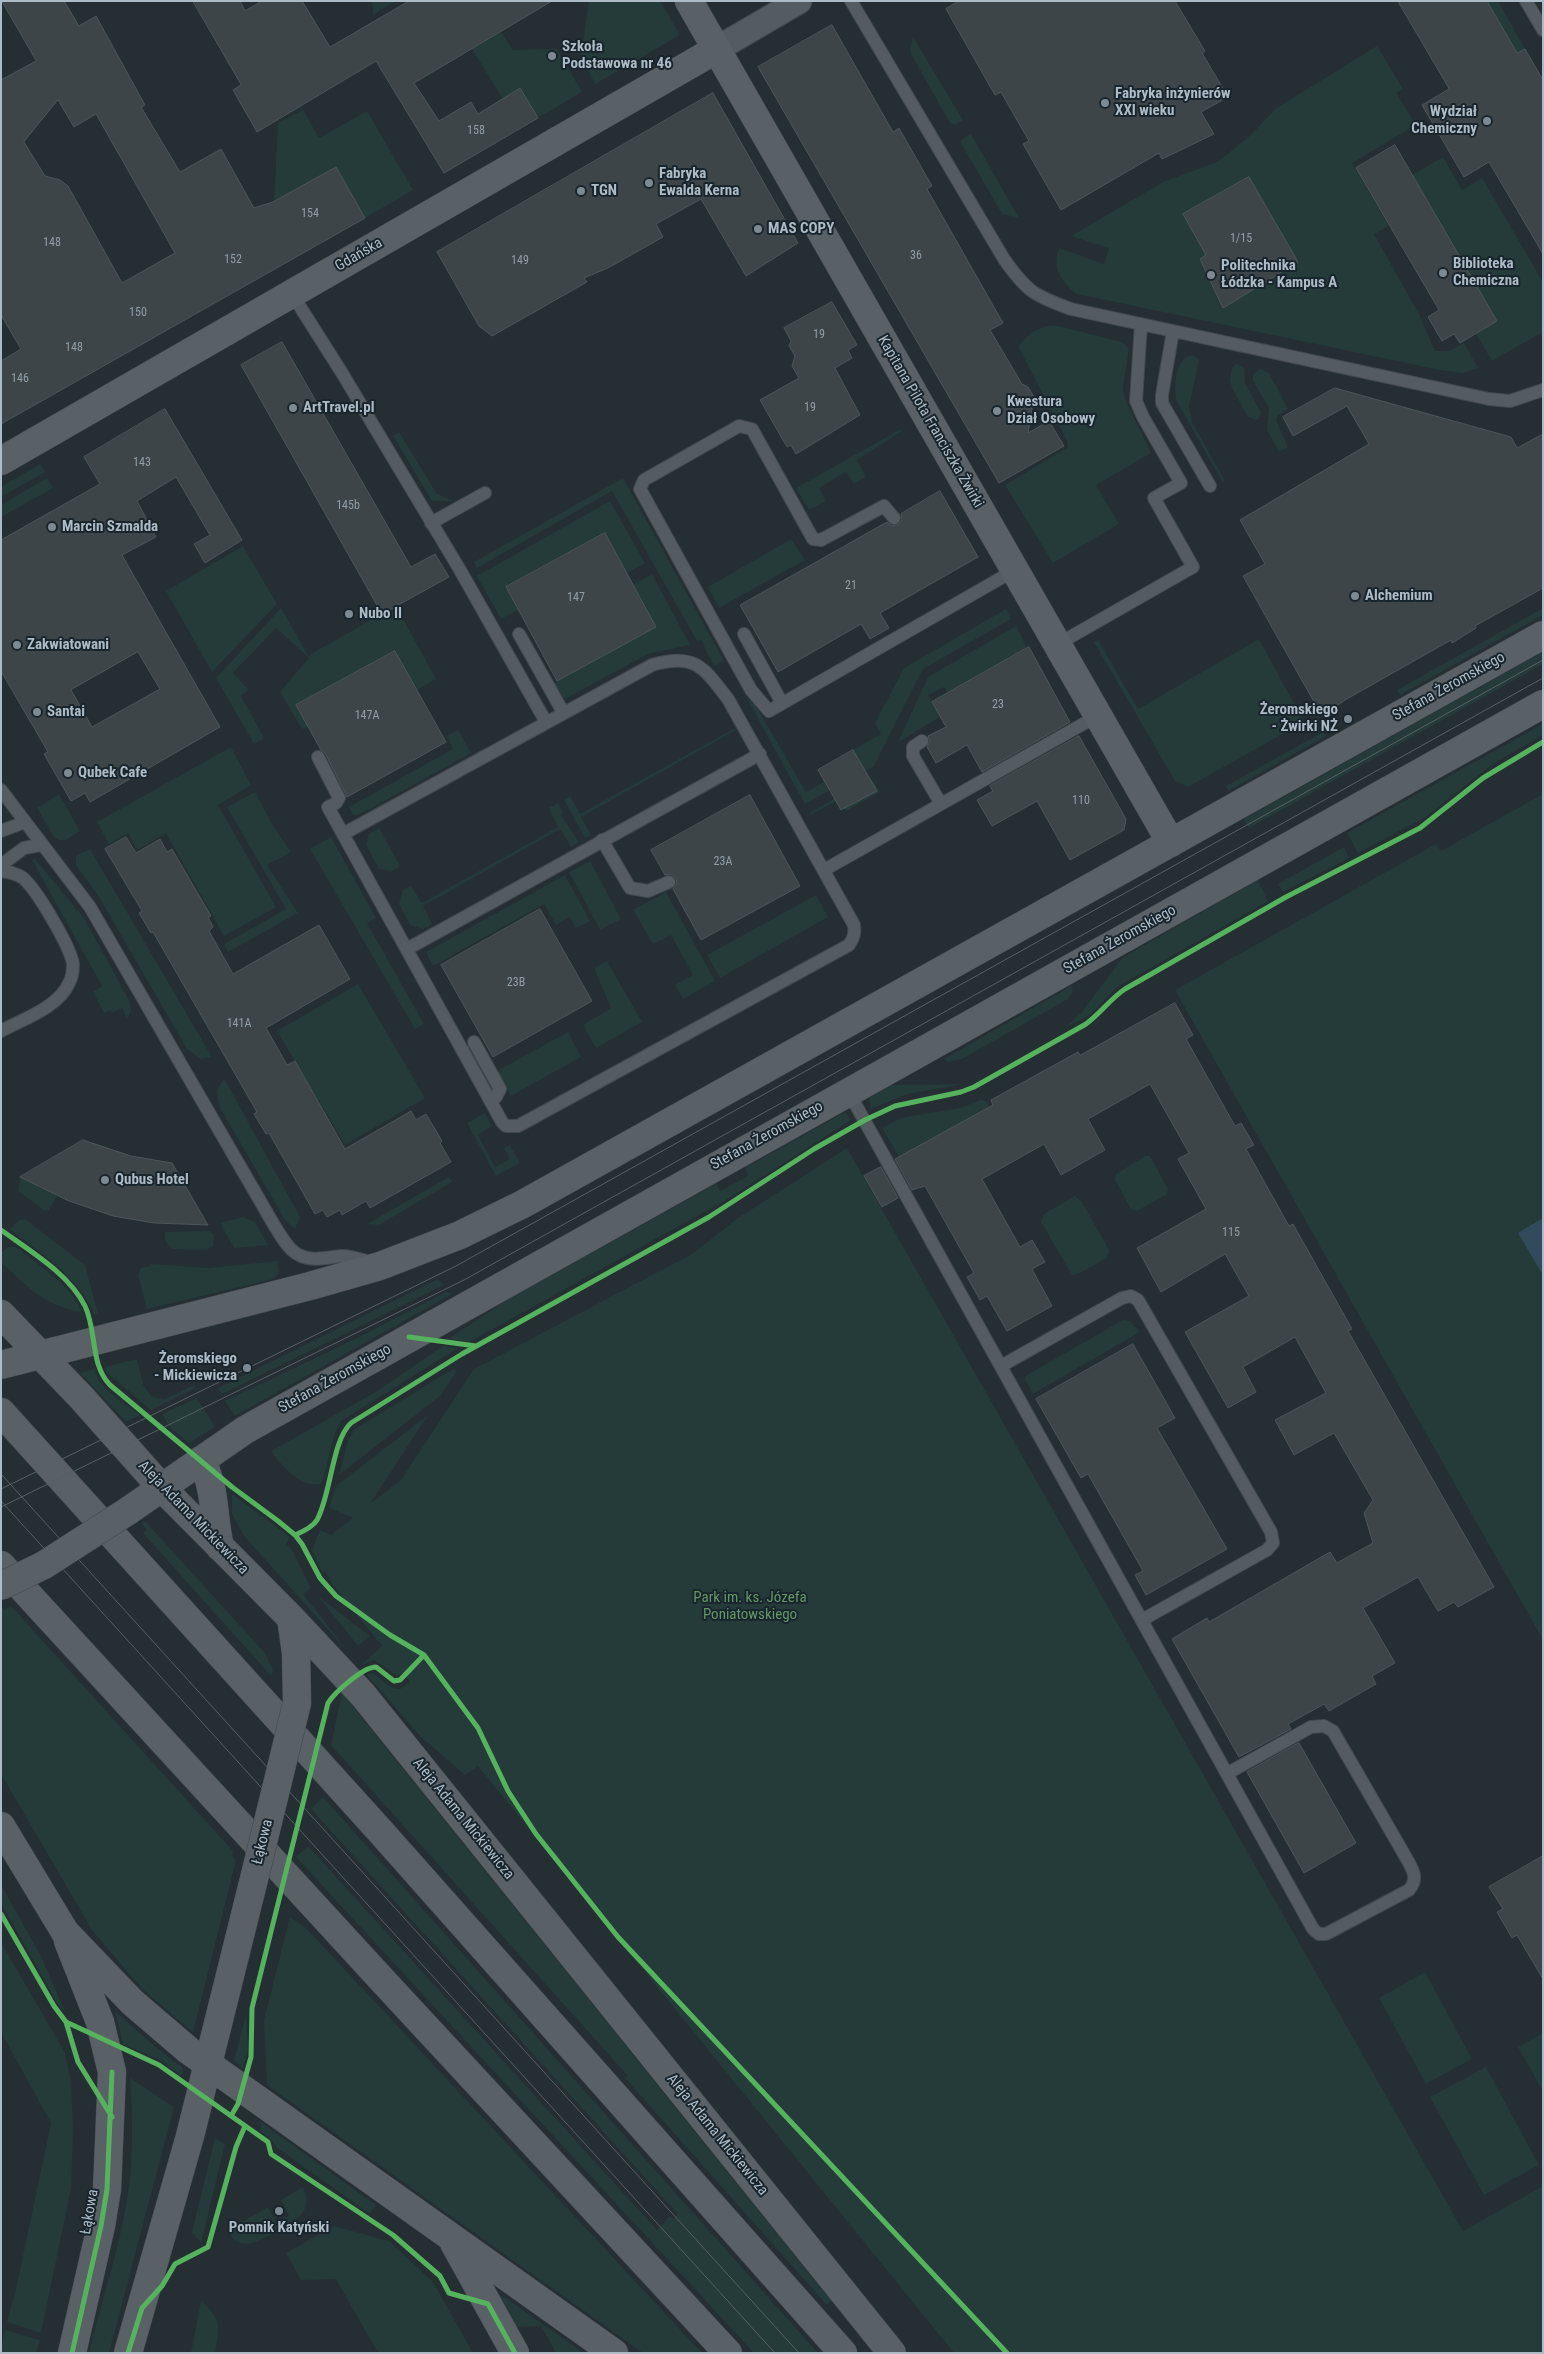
<!DOCTYPE html>
<html>
<head>
<meta charset="utf-8">
<style>
  body { margin:0 }
  #map { position:relative; width:1544px; height:2354px; overflow:hidden; background:#252e32; font-family:"Roboto Condensed",sans-serif }
  canvas { display:block }
  .frame { position:absolute; inset:0; border:2px solid #adbbc6; pointer-events:none }
</style>
</head>
<body>
<div id="map">
<canvas width="1544" height="2354"></canvas>
<div class="frame"></div>
</div>
<script>
const ctx = document.querySelector('canvas').getContext('2d');
ctx.lineJoin = 'round';
function fill(path, color) {
  ctx.fillStyle = color;
  ctx.fill(path, 'evenodd');
}
function stroke(path, color, width, dash) {
  ctx.strokeStyle = color;
  ctx.lineWidth = width;
  ctx.lineCap = dash ? 'butt' : 'round';
  ctx.setLineDash(dash || []);
  ctx.stroke(path);
}
function drawText(font, color, halo, rows, align = 'center') {
  ctx.font = font + ' "Roboto Condensed",sans-serif';
  ctx.lineWidth = 4;
  ctx.setLineDash([]);
  ctx.textBaseline = 'middle';
  ctx.strokeStyle = halo;
  ctx.fillStyle = color;
  for (const [text, x, y, turn = 0] of rows) {
    ctx.save();
    ctx.translate(x, y);
    ctx.rotate((+turn || 0) * Math.PI / 180);
    ctx.textAlign = isNaN(turn) ? turn : align;
    if (halo) ctx.strokeText(text, 0, 0);
    ctx.fillText(text, 0, 0);
    ctx.restore();
  }
}
const green = new Path2D(`
  M372,1h24l-23,14z
  M589,1h71l20,34 -85,49 -14,-27z
  M1487,1h11l27,48 -8,4z
  M501,32l12,18 44,-1 25,43 -44,26 -18,-29 -17,10 -31,-50z
  M913,37l50,83 -8,5 -5,-2 -39,-69 -1,-6z
  M1377,46l26,43 -7,4 20,32 -64,38 37,63 -15,8 46,82 15,35h14l15,-8 14,25 -15,5 -23,-3 -363,-76c-15,-11 -26,-26 -18,-46l45,16 5,-16 -38,-12 92,-54 56,-21 33,-27 23,-25z
  M303,110l16,28 48,-27 46,79 -48,28 -29,-51 -62,35 4,-79z
  M971,134l48,84 -17,-4 -41,-71v-3z
  M1443,157l19,33 20,-12 61,104v50l-51,29 -16,-27 21,-13 -85,-146z
  M1047,326h12l63,16 7,7 -6,38 2,12 26,54 -55,32 23,39 -66,39 -48,-78 63,-38 -1,-6 -49,-95 14,-14z
  M1193,355l6,5 -10,47 3,15 33,59 -2,2 -47,-83c-2,-15 -1,-43 17,-45z
  M1236,364l8,3 1,16 16,30 -2,6 -3,1 -8,-3 -16,-29 -2,-8 2,-12z
  M1260,369l9,4 19,36 -10,6 -2,5 12,27 -9,5 -12,-22 2,-22 -16,-27v-7z
  M901,429l1,2 -45,29 9,17 -12,7 -8,-12 -27,16 7,13 -17,9 -13,-22z
  M399,432l38,62 16,7h-21l-39,-65z
  M40,464l5,8 -44,25v-10z
  M47,478l6,10 -52,29v-12z
  M623,478l101,183 -10,5 -13,-26 -4,1 -85,-150 -135,77 -3,-6z
  M610,501l35,62 -18,10 -22,-40 -99,54 12,23 -17,9 -24,-43z
  M791,539l14,21 -86,48 -11,-21z
  M243,546l34,58 -65,68 -46,-81z
  M652,574l38,71 -42,9 -83,45 -3,-2 -8,-14 102,-56 -23,-42z
  M396,606l40,73 -19,11 -22,-39 -98,54 11,22 -6,2 -22,-37 29,-34 -33,-30 -43,45 16,17 -8,6 23,42 -10,6 -38,-66 65,-70 28,49 2,-3z
  M1543,608v7l-143,80 -3,-5z
  M1006,609l5,10 -88,50 -49,97 -69,38 -59,-107 10,9 50,86 54,-30 -7,-12 28,-16 -6,-11 29,-55z
  M1016,626l11,22 -79,45 -4,-6 -16,8 12,22 -42,25 30,-65z
  M1259,639l45,83 -116,65 -13,-6 -81,-139 4,-2 40,69z
  M1543,652v12l-294,164 -5,-9z
  M1543,724v11l-49,28 -70,55 -66,35 -11,-20z
  M735,728l1,2 -155,87 10,18 -6,3 -21,-38 6,-4 10,18z
  M458,730l13,23 -101,56 -13,6h-4l-4,-8 104,-58 -6,-13z
  M1323,732l3,4 -98,55 -2,-5z
  M231,747l20,38 -33,20 58,102 -52,29 -58,-103 -29,17 -9,-17 -19,11 -12,-22z
  M871,778l9,14 -34,19 -6,-12 -30,16 -1,-2z
  M255,792l20,37 16,23 -24,13 31,48 -70,39 -4,-8 62,-35 -59,-102z
  M59,794l21,37 -14,9h-7l-5,-3 -17,-29z
  M1543,794v846l-368,-650 261,-146 5,7z
  M558,803l5,10 -2,2 18,27 -8,5 -11,-18 -137,77 9,18 -9,5 -13,-4 -11,-21 4,-14 8,-4 11,17 136,-76 -9,-19z
  M379,828l21,38 -8,5 -13,-2 -13,-24 3,-11z
  M331,837l45,81 -9,5 57,101 -9,5 -105,-180z
  M1344,847l5,11 -66,34 -5,-8z
  M90,849l122,208 -11,2 -14,-10 -88,-152 -23,-32v-9z
  M34,858l50,60 46,84 1,10 -4,6 -5,-10 -10,5 -2,-3 -6,3 -11,-21 9,-6 -70,-126z
  M590,861l31,58 -21,11 -31,-58z
  M565,875l25,46 -14,7 -6,-11 -14,8 -12,-21 -111,62 -7,-14z
  M1258,880l10,21 -151,86 -26,27 -26,14 17,-16 40,-54z
  M666,892l49,89 -32,18 -8,-14 18,-10 -22,-40 -18,9 -20,-34z
  M816,895l12,22 -108,61 -13,-23z
  M607,961l35,61 -46,26 -13,-23 28,-17 -17,-40z
  M358,984l67,114 -80,47 -68,-114z
  M1071,986l2,6 -5,7 -106,60 -14,3 -4,-3z
  M568,1032l13,25 -70,39 -14,-25z
  M224,1078l76,139 -5,12 -10,-9 -66,-114 -2,-16z
  M964,1084l-57,10 -36,15 -2,-11 23,-13z
  M981,1100l6,2 3,4 -91,51 -17,-29 19,-10 59,-10z
  M845,1112l6,8 -125,80 -257,142 -21,-3 61,-40 207,-115 4,7 28,-15 -3,-8z
  M485,1113l7,13 -14,9 17,32 15,-8 -6,-11 6,-3 10,18 -24,13 -29,-53z
  M847,1148l616,1083 80,-45v167h-589l-476,-587 -13,9 -44,-38 -54,-62 6,-2 19,15 8,1 10,-7 -7,-9 -6,3 -23,-16 -14,6 22,-20 -49,-61 -8,-14 -2,3 -11,-24 8,-20 11,5 22,-17 -24,-10 7,-22 92,-71 -58,89 31,-24 73,-111 218,-115 46,-36z
  M1145,1156h5l18,33 -1,5 -30,17 -6,-2 -16,-29 1,-6z
  M21,1176l36,20 -8,14 -4,1 -27,-20z
  M449,1177l3,5 -73,43 -12,-1z
  M1075,1196l7,6 27,48 -2,8 -29,16 -6,1 -31,-53 3,-8z
  M243,1217l12,5 13,23 -34,3 -14,-25z
  M25,1219l60,46 13,49h-4c-16,-38 -53,-60 -84,-85l9,-9z
  M210,1231l4,4 -1,11 -7,4 -34,-1 -7,-9v-8z
  M8,1247h7l5,3c22,18 51,35 62,62 -36,-5 -56,-26 -81,-50v-9z
  M277,1261l2,12 -6,6 -126,30 -9,-34 3,-7 9,-2v-2l59,4z
  M438,1279l6,6 -222,109 -4,-6z
  M446,1292l6,2 -217,122 -10,-15 130,-62z
  M1123,1320l7,1 10,11 -107,62 -8,-15 2,-4z
  M443,1346l15,2 -117,73 -7,15 -12,47c-19,8 -41,-18 -51,-32l103,-58z
  M137,1359l6,26 9,12 13,2 29,-14 1,3 -44,22 -45,-38 -1,-5z
  M95,1369c3,20 30,34 45,46l-14,7 -46,-49z
  M453,1369l4,2 -17,25 -101,79 9,-35 7,-11z
  M197,1398l18,29 -26,16 -19,-15 -8,-14z
  M232,1494l58,43 -4,7 6,6 19,38 -8,6 47,60 -106,-118 -12,-22z
  M145,1521l119,131 9,18 -2,6 -128,-143 4,-3 -6,-7z
  M318,1596l52,40 -12,10z
  M1,1606l3,4 7,-4 222,245 -1,4 4,5 -43,172 -50,-42 -51,-60 -91,-156z
  M342,1693l489,608 -4,4 -202,-227 3,-2 -297,-331z
  M323,1797l495,556h-64l-458,-496 12,-11 349,384 13,-14 3,3 5,-5 -367,-405z
  M1,1885l40,71 25,58 -9,-11 -56,-100z
  M290,1917l17,12 395,424h-59l-376,-268 -3,-65z
  M1,1942l64,111 6,29 2,49 -2,58 -30,144 -34,-11 9,-33 35,-166 -50,-91z
  M1425,1972l47,87 -46,25 -47,-86z
  M115,2011l37,33 31,24 -1,8 -22,-16 -37,-16z
  M246,2014l2,34 -5,20 -9,-7z
  M1543,2033v58l-25,-44z
  M1486,2067l53,98 -55,30 -54,-98z
  M130,2078l44,29 -65,246h-20c11,-46 26,-91 35,-137 10,-46 9,-92 6,-138z
  M261,2122l115,83 -6,9 -94,-67 -6,-9 -10,-7z
  M215,2138l10,6 -24,99 -9,-11z
  M303,2187c5,11 6,21 -4,30 -18,10 -58,46 -71,13l40,-23 8,15 13,-6 -8,-16z
  M334,2226l55,15 44,41 40,71h-95l-42,-74 -35,1 -15,-27z
  M503,2296l81,57h-28l-15,-27 -24,1 -16,-30z
  M201,2300c21,21 19,25 14,53h-24z
  M5,2330l35,10 -4,13h-35z`);
const water = new Path2D(`
  M1543,1218v53l-2,1 -23,-39z`);
const building = new Path2D(`
  M2,1h62l15,25 17,-10 49,89 -4,2 39,65 41,-23 33,59 19,-6 63,-35 29,51 -364,206v-63l20,-12 -20,-34v-235l35,-19zM58,100l16,27 22,-13 79,139 -53,30 -54,-97 -8,-6 -15,-4 -21,-34z
  M193,1h47l5,10 17,-10h40l28,46 79,-46h143l-138,82 25,38 32,-19 7,12 42,-26 18,30 -94,55 -68,-112 -119,71 -24,-42 8,-5z
  M959,1h216l30,50 -3,2 26,44 -27,15 13,22 -52,25 -3,-6 -98,57 -38,-66 6,-3 -28,-49 -6,3 -49,-86z
  M1398,1h89l30,52 8,-4 18,31v174l-54,-92 -25,15 -42,-72 27,-16z
  M832,25l61,107 6,-4 33,58 -5,3 76,134 -13,7 32,54 6,3 6,10 -6,36 21,-12 15,25 -65,37 -241,-416z
  M713,93l85,150 -52,33 -45,-77 -45,25 7,13 -55,31 -24,10 3,4 -95,54 -13,-10 -42,-74z
  M1395,145l102,176 -37,22 -6,-9 -12,7 -14,-24 11,-7 -83,-142z
  M1249,177l49,85 -75,46 -23,-49 6,-4 -23,-41z
  M832,302l25,43 -9,5 4,8 -17,10 25,47 -64,39 -5,-9 -4,2 -27,-47 39,-22 -7,-12 3,-10 -6,-10 2,-5 -7,-13z
  M282,342l129,225 24,-13 14,23 -67,37 -141,-249z
  M1335,388l176,49 6,11 26,-14v154l-68,38 1,2 -24,15 -1,-3 -106,60 -23,16 -79,-140 22,-12 -25,-44 129,-76 -22,-38 -54,30 -10,-19z
  M165,409l77,131 -37,23 -11,-19 16,-9 -34,-58 -39,24 19,36 -34,18 98,172 -130,75 -5,-9 -14,8 -27,-47 4,-2 -47,-81v-131l99,-56 -16,-27zM138,652l22,37 -68,38 -21,-37z
  M940,491l38,66 -98,56 9,15 -19,11 -9,-15 -83,48 -38,-67 147,-83 5,4 7,-2 3,-4 -1,-6z
  M605,533l51,94 -99,54 -51,-94z
  M1029,647l41,75 -88,50 -15,-27 -31,18 -9,-16 3,-6 -2,-5 18,-9 -14,-25z
  M395,651l51,91 -99,55 -22,-44 -4,-3 -25,-45z
  M1079,736l47,83 -2,11 -54,30 -33,-59 -45,25 -15,-26 16,-9 -3,-5z
  M853,750l24,41 -36,19 -23,-40z
  M750,795l50,91 -99,54 -28,-51 4,-6 -1,-5 -6,-4 -5,1 -14,-25z
  M126,837l10,16 24,-14 7,13 5,-3 39,67 -3,1 5,10 -4,4 24,43 86,-49 31,54 -84,49 21,37 8,-4 50,88 66,-38 5,9 10,-6 16,27 -2,2 11,19 -81,46 -4,-7 -24,14 -2,-5 -13,7 -4,-7 -8,4 -46,-81 -3,1 -12,-20 3,-2 -104,-180 -2,1 -12,-20 3,-2 -37,-62z
  M540,909l52,92 -99,56 -52,-92z
  M1175,1003l18,32 -7,4 49,87 6,-3 13,22 -8,4 43,77 4,-2 59,105 -4,2 146,256 -36,20 -4,-5 -16,9 -20,-34 -55,31 32,55 -23,13 4,8 -47,27 -5,-7 -36,20 3,5 -52,28 -67,-118 35,-21 2,4 121,-70 7,11 36,-20 -9,-30 9,-13 -39,-67 -40,22 -19,-35 51,-27 -31,-56 -52,30 13,25 -28,16 -43,-76 64,-36 -24,-42 -64,38 -24,-44 69,-39 -28,-50 11,-6 -39,-69 -62,35 17,31 -44,25 -17,-31 -62,35 38,68 12,-7 13,22 -13,7 20,37 -45,25 -20,-35 -7,4 -13,-23 7,-4 -49,-87 -13,4 -17,-31 98,-54 -2,-5 87,-48 2,3z
  M83,1140l48,16 41,7 36,62 -54,-2 -41,-7 -44,-15 -49,-24z
  M881,1167l17,31 -16,9 -18,-31z
  M1133,1344l42,74 -18,10 70,121 -81,46 -11,-20 8,-4 -55,-97 -7,4 -45,-79z
  M1299,1743l57,100 -52,30 -57,-101z
  M1543,1856v123l-26,-44 -5,3 -15,-26 6,-3 -14,-22z`);
const lane = new Path2D(`
  M851,1l153,258c23,33 31,37 67,50l418,90 21,2 33,-11
  M1526,1l17,29
  M292,294l50,79 118,197 86,152
  M1173,331l-11,64v8l48,83
  M894,518l-10,-12 -63,34 -8,-1 -61,-110 -13,-3 -95,54 -4,9 111,201 18,21 246,-141
  M431,523l54,-30
  M519,634l44,78
  M744,634l38,69
  M1058,644l135,-77 -39,-69 27,-15 -38,-66 -7,-16 5,-77
  M922,741l-9,6v9l28,48
  M318,757l21,41 -3,5 -8,4 174,315 4,4h12l331,-181c5,-7 6,-12 5,-20l-126,-226c-24,-31 -33,-47 -76,-34l-309,169
  M1,790l89,117 184,318c6,9 14,25 25,30 13,7 29,2 43,1 11,0 21,4 31,7
  M1,831l24,-9
  M602,840l28,48 18,3 21,-9
  M1,865l23,-17 17,-3
  M824,870l275,-155
  M1,871c8,1 15,2 22,7 14,12 47,68 50,86 0,5 -1,14 -4,19 -10,24 -46,36 -68,48
  M407,949l353,-195
  M474,1042l26,47 -4,8 -5,4
  M848,1091l465,838 6,5h7l83,-44c9,-11 5,-18 -1,-29l-75,-130 -9,-5 -13,1 -83,46
  M1001,1366l121,-68 9,-2 7,4 133,232 2,11 -6,7 -125,70`);
const street = new Path2D(`
  M717,49l82,-48`);
const secondary = new Path2D(`
  M689,1l482,842
  M1,461l716,-412
  M1,1314l80,83 80,90 130,131 72,77 529,658
  M1,1365l309,-79 70,-20 80,-31 63,-31 1020,-569
  M1,1412l380,420 462,521
  M201,1460c15,27 12,58 19,87
  M128,1511l117,-81 1298,-726
  M1,1565l383,417 344,371
  M291,1618l5,35 1,50
  M1,1826l64,106 67,70 56,48 426,303
  M68,1941l32,81 12,50 -5,117 -6,37 -29,127
  M454,2243l61,110
  M128,2353l62,-217 64,-257`);
const tram = new Path2D(`
  M1,1474l798,879
  M1,1489l455,-223 1087,-606
  M1,1501l774,852
  M1,1507l463,-227 1079,-602`);
const secondaryBridge = new Path2D(`
  M1,1586l43,-21 84,-54
  M254,1879l43,-176`);
const cycleway = new Path2D(`
  M1,1230c29,21 68,44 84,76 12,25 5,59 25,79l122,102 46,34 17,14 7,9 18,34 16,18 54,39 34,20 54,73 30,63 28,43 82,103 389,416
  M409,1337l67,9
  M295,1535c7,-3 18,-8 22,-15 14,-25 15,-80 34,-97l111,-69 247,-137 105,-68 51,-29 30,-14 66,-14 13,-5 112,-63c15,-11 24,-25 39,-35l161,-92 134,-69 63,-50 60,-36
  M1,1914l53,92 12,16 93,43 109,77 3,12 122,81 47,41 9,17 39,11 27,49
  M66,2022l12,40 34,55
  M231,2116l7,-12 13,-47 1,-49 76,-305c7,-11 35,-36 48,-36l18,14 6,-1 24,-25
  M72,2353l29,-127 6,-37 5,-117
  M128,2353l14,-45 20,-22 13,-22 33,-17 28,-100 9,-21`);
const markers = [
  [552,56,5,"#7d8a92"],
  [1105,103,5,"#7d8a92"],
  [1487,121,5,"#7d8a92"],
  [649,183,5,"#7d8a92"],
  [581,191,5,"#7d8a92"],
  [758,229,5,"#7d8a92"],
  [1443,273,5,"#7d8a92"],
  [1211,275,5,"#7d8a92"],
  [293,408,5,"#7d8a92"],
  [997,411,5,"#7d8a92"],
  [52,527,5,"#7d8a92"],
  [1355,596,5,"#7d8a92"],
  [349,614,5,"#7d8a92"],
  [17,645,5,"#7d8a92"],
  [37,712,5,"#7d8a92"],
  [1348,719,5,"#7d8a92"],
  [68,773,5,"#7d8a92"],
  [105,1180,5,"#7d8a92"],
  [247,1368,5,"#7d8a92"],
  [279,2211,5,"#7d8a92"]
];
const numberNames = [
  ["158",476,131],
  ["154",310,214],
  ["1/15",1241,239],
  ["148",52,243],
  ["36",916,256],
  ["152",233,260],
  ["149",520,261],
  ["150",138,313],
  ["19",819,335],
  ["148",74,348],
  ["146",20,379],
  ["19",810,408],
  ["143",142,463],
  ["145b",348,506],
  ["21",851,586],
  ["147",576,598],
  ["23",998,705],
  ["147A",367,716],
  ["110",1081,801],
  ["23A",723,862],
  ["23B",516,983],
  ["141A",239,1024],
  ["115",1231,1233]
];
const poiNames = [
  ["Szkoła",562,47],
  ["Podstawowa nr 46",562,64],
  ["Fabryka inżynierów",1115,94],
  ["XXI wieku",1115,111],
  ["Wydział",1477,112,"right"],
  ["Chemiczny",1477,129,"right"],
  ["Fabryka",659,174],
  ["Ewalda Kerna",659,191],
  ["TGN",591,191],
  ["MAS COPY",768,229],
  ["Biblioteka",1453,264],
  ["Chemiczna",1453,281],
  ["Politechnika",1221,266],
  ["Łódzka - Kampus A",1221,283],
  ["Kwestura",1007,402],
  ["Dział Osobowy",1007,419],
  ["ArtTravel.pl",303,408],
  ["Marcin Szmalda",62,527],
  ["Alchemium",1365,596],
  ["Nubo II",359,614],
  ["Zakwiatowani",27,645],
  ["Żeromskiego",1338,710,"right"],
  ["- Żwirki NŻ",1338,727,"right"],
  ["Santai",47,712],
  ["Qubek Cafe",78,773],
  ["Qubus Hotel",115,1180],
  ["Żeromskiego",237,1359,"right"],
  ["- Mickiewicza",237,1376,"right"],
  ["Pomnik Katyński",279,2228,"center"]
];
const streetNames = [
  ["Gdańska",359,255,-30],
  ["Kapitana Pilota Franciszka Żwirki",930,422,60],
  ["Stefana Żeromskiego",1449,687,-29],
  ["Stefana Żeromskiego",1120,940,-29],
  ["Stefana Żeromskiego",767,1136,-29],
  ["Stefana Żeromskiego",335,1379,-29],
  ["Aleja Adama Mickiewicza",193,1518,46],
  ["Aleja Adama Mickiewicza",463,1819,51],
  ["Łąkowa",263,1842,-76],
  ["Aleja Adama Mickiewicza",717,2135,51],
  ["Łąkowa",90,2212,-80]
];
const parkNames = [
  ["Park im. ks. Józefa",750,1598],
  ["Poniatowskiego",750,1615]
];
fill(green, '#243b39');
fill(water, '#314b5d');
fill(building, '#3d4549');
stroke(building, '#4c565a', 1);
stroke(lane, '#42494d', 14);
stroke(street, '#42494d', 27);
stroke(secondary, '#42494d', 29);
stroke(lane, '#545c62', 12);
stroke(street, '#545c62', 25);
stroke(secondary, '#596066', 28);
stroke(tram, '#596064', 1);
stroke(secondaryBridge, '#42494d', 29, []);
stroke(secondaryBridge, '#596066', 28);
stroke(cycleway, '#56b35d', 5);
for (const [x, y, r, color] of markers) {
  const dot = new Path2D();
  dot.arc(x, y, r, 0, 2 * Math.PI);
  ctx.fillStyle = color;
  ctx.fill(dot);
  stroke(dot, '#19252d', 2);
}
drawText('12px', '#919ea7', null, numberNames);
drawText('bold 15px', '#adbbc6', '#19252d', poiNames, 'left');
drawText('15px', '#adbbc6', '#19252d', streetNames);
drawText('15px', '#649766', '#19252d', parkNames);
</script>
</body>
</html>
